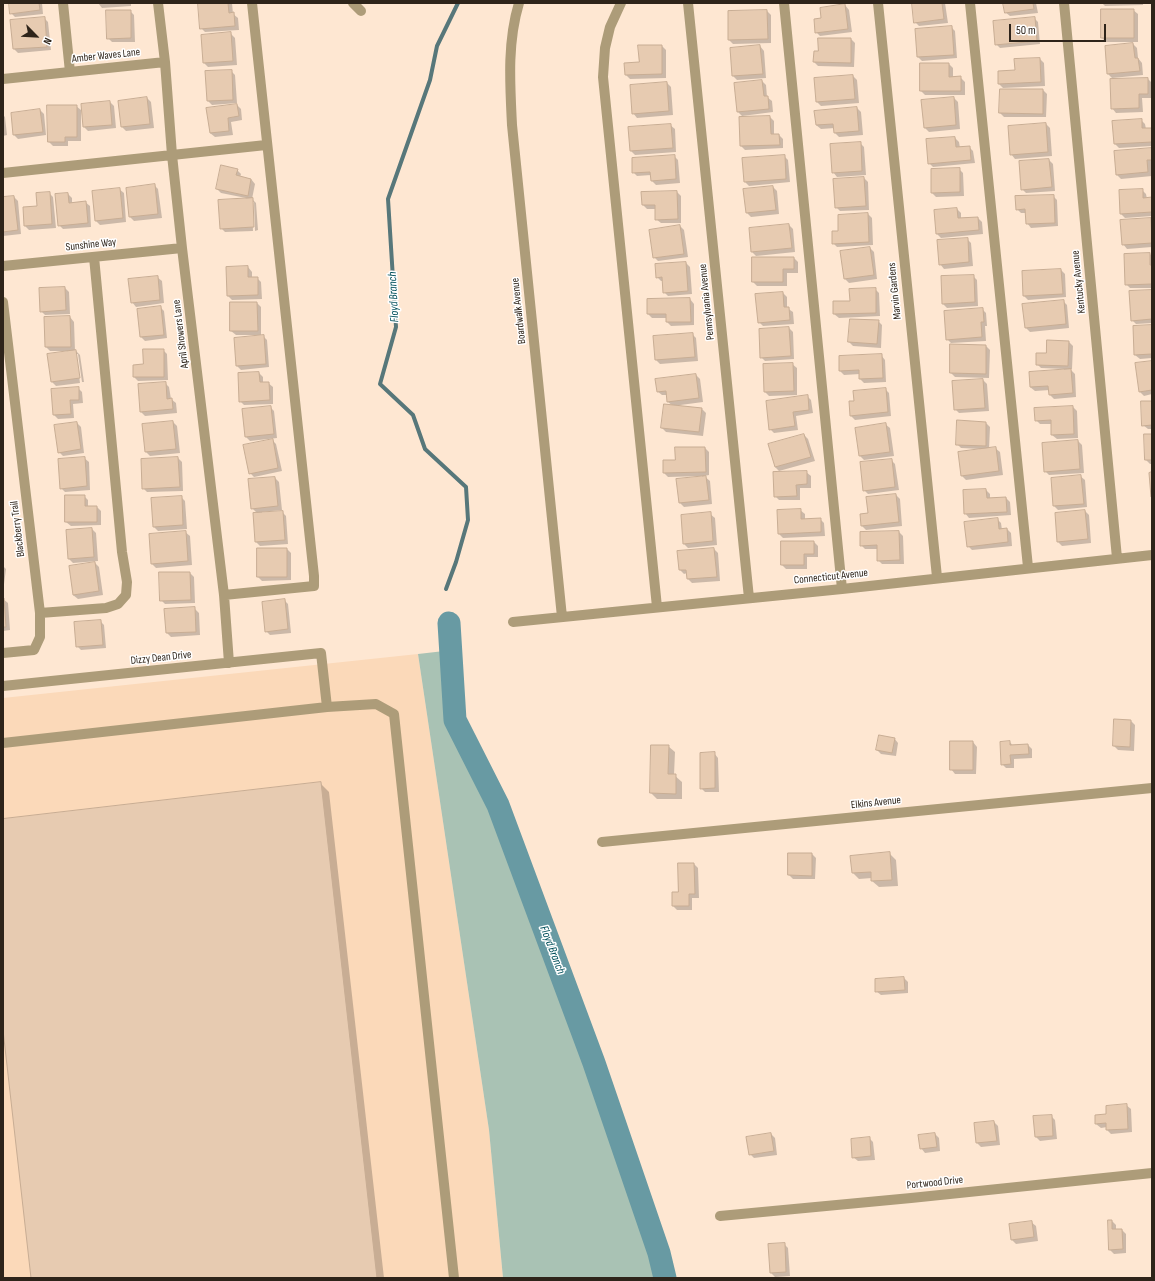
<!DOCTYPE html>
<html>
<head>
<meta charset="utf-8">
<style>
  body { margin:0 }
  #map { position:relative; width:1155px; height:1281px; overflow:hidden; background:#fee7d2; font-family:"Sofia Sans Condensed",sans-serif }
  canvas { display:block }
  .frame { position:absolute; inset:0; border:4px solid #2e241a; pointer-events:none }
  .north { position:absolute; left:16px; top:16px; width:40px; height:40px; -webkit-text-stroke:3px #fff; paint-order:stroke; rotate:114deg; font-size:11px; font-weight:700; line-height:16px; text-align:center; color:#2e241a }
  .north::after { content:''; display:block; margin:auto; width:14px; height:18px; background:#2e241a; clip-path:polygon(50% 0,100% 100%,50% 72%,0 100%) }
  .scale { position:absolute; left:1009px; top:24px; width:97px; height:18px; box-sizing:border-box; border:2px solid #2e241a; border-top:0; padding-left:5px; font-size:12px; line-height:14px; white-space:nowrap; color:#2e241a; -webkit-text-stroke:3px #fff; paint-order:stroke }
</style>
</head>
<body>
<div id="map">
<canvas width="1155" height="1281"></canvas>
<div class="frame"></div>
<div class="north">N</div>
<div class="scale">50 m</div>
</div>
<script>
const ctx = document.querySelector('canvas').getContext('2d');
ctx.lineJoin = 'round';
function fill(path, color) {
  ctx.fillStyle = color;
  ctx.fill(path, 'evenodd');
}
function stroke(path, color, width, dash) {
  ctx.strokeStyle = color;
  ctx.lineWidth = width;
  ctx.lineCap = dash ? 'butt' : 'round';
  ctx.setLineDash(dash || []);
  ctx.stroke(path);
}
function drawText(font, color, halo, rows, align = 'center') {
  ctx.font = font + ' "Sofia Sans Condensed",sans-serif';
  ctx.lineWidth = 3;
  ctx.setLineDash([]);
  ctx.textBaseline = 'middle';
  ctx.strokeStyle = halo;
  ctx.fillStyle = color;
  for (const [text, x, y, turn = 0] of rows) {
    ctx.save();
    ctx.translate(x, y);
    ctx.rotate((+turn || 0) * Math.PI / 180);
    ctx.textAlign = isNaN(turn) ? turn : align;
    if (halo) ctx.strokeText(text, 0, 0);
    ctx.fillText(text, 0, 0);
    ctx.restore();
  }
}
const built = new Path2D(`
  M418,654l71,476 14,148h-500v-580z`);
const green = new Path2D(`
  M453,650l14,79 17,42 21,41 19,61 61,178 18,41 25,76 36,88 5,22h-166l-14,-148 -71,-476z`);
const shadow = new Path2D(`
  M10,3h32l1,11 -28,3 -4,-4z
  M98,3h33v3l-29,2z
  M199,3h33l1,11 5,4 1,12 -34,2 -4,-4z
  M913,3h32l3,20 -29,3 -4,-4z
  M1004,3h32l2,10 -28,3 -5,-4z
  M1102,3h41v2l-38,1z
  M845,5l4,5 3,22 -32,4 -4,-4 6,-13z
  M1133,10l5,4v28h-32l-4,-4z
  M130,11l4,4 1,27h-23l-4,-4z
  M767,11l4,4v28l-38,1 -4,-4z
  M44,18l4,4 3,28 -33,3 -4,-4z
  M1034,18l4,4 2,22 -40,4 -4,-4z
  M951,27l4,4 2,27 -35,3 -4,-4 -2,-27z
  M231,34l4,4 2,27 -29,2 -4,-4 -2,-27z
  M851,39l4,4 -1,24 -36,-1 -4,-4z
  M1133,44l4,4 1,10 4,5 1,12 -31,3 -4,-4z
  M662,46l4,4v28l-36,1 -4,-4z
  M760,46l4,5 2,27 -29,2 -4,-4 -2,-27z
  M1040,59l4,4 1,23 -42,2 -4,-4 17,-13z
  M949,64l4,4v10l7,-1 5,5v13h-40l-4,-4z
  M231,71l4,4 2,28 -25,2 -4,-4z
  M853,76l4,4 2,23 -38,3 -4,-4z
  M1148,79l4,4v15h-10l1,14 -27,1 -4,-5z
  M762,81l4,4 1,12 5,4 1,11 -31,4 -4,-4z
  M667,83l4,4 2,28 -36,3 -4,-5z
  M1001,90h42l4,4 -1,23h-42l-4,-4z
  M147,98l4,4 3,26 -28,3 -4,-4z
  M954,98l4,4 2,27 -31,3 -4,-4z
  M110,102l4,4 2,22 -28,3 -4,-4z
  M237,105l4,4 1,11 -11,2 2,13 -18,2 -5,-4 -2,-24z
  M76,106l5,4v31h-13v5h-15l-4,-4z
  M857,108l4,4 2,23 -24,2 -4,-4v-5l-14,1 -5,-4z
  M40,110l4,4 2,21 -28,4 -4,-4z
  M3,115l2,2 2,18 -4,1z
  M770,117l4,4v14h5l4,4v9l-38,2 -4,-4z
  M1141,120l4,4 1,5h6v17l-33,2 -4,-4 -2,-22z
  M1046,124l4,4 2,28 -37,3 -4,-5z
  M670,125l5,4 1,23 -41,3 -4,-4z
  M955,138l4,4 1,6 9,-1 4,4 2,12 -42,4 -4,-4z
  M860,143l4,4 2,28 -29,2 -4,-5z
  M1152,149v15h-1l1,12 -31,3 -4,-4z
  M674,156l4,4 2,23 -24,2 -4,-4 -1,-6 -14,1 -4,-4z
  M784,156l4,4 2,22 -41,4 -4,-4z
  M1049,160l4,4 2,27 -29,2 -4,-4 -2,-27z
  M959,169l4,4 1,23 -28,1 -4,-4z
  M237,170l4,4 -1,3 11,2 4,5 -3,15 4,4 2,27 -3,1 -1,-29h-2l1,29 -28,1 -4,-4 25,-30 -25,-5 -4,-4z
  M864,178l4,4 1,28 -29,1 -4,-4z
  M154,185l4,4 4,29 -28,3 -4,-4 -3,-28z
  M773,187l4,4 2,23 -28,3 -4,-4z
  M119,189l5,4 2,29 -26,3 -4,-4 -3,-29z
  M1142,190l4,4 1,5 5,-1v18l-27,2 -4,-4z
  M677,192l4,4v27h-20l-5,-4v-10h-9l-4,-4z
  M49,193l4,4 3,31 -27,2 -4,-4 13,-19z
  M68,194l4,4v5l13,-1 5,4 1,21 -28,2 -4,-4z
  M1053,196l4,4 1,26 -27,2 -4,-5 -1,-10h-5l-4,-4z
  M14,197l4,4 3,33 -18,2v-38z
  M957,209l4,4v6l17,-1 4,4 1,12 -42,4 -4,-4z
  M868,214l4,4 1,27 -36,2 -4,-4 7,-11z
  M1150,219l2,2v26l-25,2 -4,-5z
  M789,225l4,4 2,23 -39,4 -4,-4z
  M680,226l4,4 4,27 -30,4 -4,-4z
  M967,239l4,4 2,23 -29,3 -4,-5z
  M870,248l4,4 3,27 -28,4 -4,-4z
  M1150,254l2,2v32h-22l-4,-4z
  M794,258l4,4v11h-11v13h-30l-4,-4z
  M686,263l4,4 2,27 -24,2 -4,-4 -1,-11h-2l-4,-4z
  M248,267l4,5v6h5l4,4 1,17 -30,1 -4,-4z
  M1061,270l4,4 1,23 -38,3 -4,-4z
  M973,276l4,4 1,26 -31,2 -4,-4z
  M157,277l5,4 2,22 -28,4 -4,-5z
  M65,288l4,4 1,22 -25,1 -4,-4z
  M875,289l4,4 1,23 -41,2 -5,-4 17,-12z
  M1152,291v32l-16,1 -4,-4z
  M783,293l4,4v11l6,4 1,12 -31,2 -4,-4z
  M690,299l4,5v21l-23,1 -4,-4v-4h-15l-4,-4z
  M1063,301l4,4 2,23 -39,4 -4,-4z
  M257,303l4,4v28h-25l-5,-4z
  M160,307l4,4 3,27 -22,3 -4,-4z
  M982,309l4,4 1,13h-2l1,15 -35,2 -4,-4z
  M70,317l4,5 1,29h1l4,4 4,27h-2l-4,-28h-2l4,29 -24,3 -4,-4 15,-31h-17l-4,-4z
  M878,321l4,4 -1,23 -28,-2 -4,-4z
  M1152,326v32l-12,1 -5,-4z
  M789,328l4,4 1,27 -29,2 -4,-4z
  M692,334l4,4 2,23 -38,3 -4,-4z
  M263,336l4,4 2,27 -28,3 -4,-4z
  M1069,342l4,4 -1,23h-2l5,5 1,23 -22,2 -4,-4v-5l-15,1 -5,-4 34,-16v-2l-23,-1 -4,-4 10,-10z
  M986,346l4,4 -1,28 -34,-1 -4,-4z
  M163,350l4,4 1,26 -30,1 -4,-4 10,-12z
  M881,355l4,5 1,22 -22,1 -4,-4v-5l-16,1 -4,-4z
  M1152,362v32l-8,2 -4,-4z
  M792,364l5,4v27l-28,1 -4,-4z
  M259,373l4,4v6h5l5,4v17l-29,1 -4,-4z
  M696,375l4,4 3,23 -30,4 29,3 4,4 -3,23 -37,-4 -4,-4 11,-22 -5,-4 -1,-7h-5l-5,-4z
  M983,380l4,4 2,27 -30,2 -4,-4z
  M165,383l4,4 2,12 5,4 1,10 -32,3 -4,-4z
  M78,388l4,4 1,11 -10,1 1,14 -16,1 -4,-4z
  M885,389l4,4 2,23 -36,4 -4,-4 4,-15z
  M807,396l4,4 2,13 -17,3 2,14 -24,3 -4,-4z
  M1152,402v27h-4l-5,-4z
  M270,407l4,4 3,27 -27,3 -4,-4z
  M1073,407l4,4 1,27 -21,1 -5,-4v-11h-12l-4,-4z
  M958,421l28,2 4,4 -1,22 6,-1 5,4 3,23 -37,5 -4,-4 18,-27 -19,-1 -4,-4z
  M173,422l4,4 3,27 -30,3 -4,-4 -3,-28z
  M77,423l4,4 3,26 -21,3 -4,-4z
  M885,424l5,4 4,28 -30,4 -4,-4 -4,-28z
  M804,435l4,4 7,22 -36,10 -4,-4z
  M1152,435v29h-2l-4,-4z
  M272,440l4,4 6,27 -28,6 -4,-4z
  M1078,441l4,4 2,28 -35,2 -4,-4z
  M705,448l4,4v23l-5,1 6,5 2,23 -28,3 -4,-4 -2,-23 24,-3v-1l-34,1 -4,-4 12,-12z
  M84,458l5,4 1,28 -25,2 -4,-4z
  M178,458l4,4 1,29 -36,1 -4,-4z
  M891,460l4,4 4,26 -31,4 -4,-4z
  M806,472l5,4v12h-11v12h-21l-4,-4z
  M1080,476l5,4 2,27 -29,3 -4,-4z
  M275,478l4,4 3,28 -20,2v2l20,-2 4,4 2,28 -28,2 -4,-4 2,-28 -6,-6z
  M986,490l4,4v5l16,-1 4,4 1,13 -42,3 -4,-5z
  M896,495l4,4 2,27 -36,4 -4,-4 7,-12z
  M66,496h18l4,4v7h9l4,4v14l-30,1 -5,-4z
  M181,497l4,4 2,28 -29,2 -4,-4z
  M800,510l5,4v6l15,-1 4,4 1,13 -42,2 -4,-4z
  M1085,511l4,4 2,28 -29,3 -4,-4z
  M710,514l5,4 2,27 -29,3 -4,-4z
  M997,519l4,4 1,7 5,-1 4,4 1,13 -40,4 -4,-4z
  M92,529l4,4 2,28 -25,2 -4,-4 -2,-28z
  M185,532l5,4 2,29 -36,3 -4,-4z
  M899,532l4,4 1,28h-22l-4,-4v-11h-13l-4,-4z
  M814,542l4,4v11h-11v12h-21l-4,-4z
  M287,549l4,4v27l-29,1 -4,-4z
  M714,549l4,4 2,28 -28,2 -4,-4 -1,-6 -3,1 -4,-4z
  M95,563l4,4 4,28 -25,4 -5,-4z
  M3,566l3,3 -3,23z
  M160,573h30l4,4 1,26 -30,1 -4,-4z
  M3,599l5,4 2,27 -7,1z
  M284,600l4,4 3,29 -21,2 -4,-4z
  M194,608l5,5 1,22 -29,2 -4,-4 -2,-23z
  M100,621l4,4 2,23 -25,2 -4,-4z
  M1131,721l4,4 -1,26 -16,-1 -4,-4z
  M894,738l4,5 -2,13 -15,-2 -4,-4z
  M973,742l4,5 -1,27h-21l-4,-5z
  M1010,742l3,4 15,-1 4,4v9l-18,1v9h-8l-4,-4z
  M668,746l7,6 -1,23 8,7v17h-25l-6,-6z
  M714,753l4,5 1,34h-14l-4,-4z
  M321,784l8,8 55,486h-352l-29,-257v-201z
  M889,853l7,7 2,26 -19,1 -7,-6v-3l-13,1 -6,-6 -2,-17z
  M812,854l4,4 -1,21h-22l-4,-4z
  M694,864l4,4 1,30h-7v12h-15l-4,-4z
  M904,978l4,4v11l-27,2 -5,-4z
  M1126,1105l5,4 1,23 -21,2 -4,-4v-3l-6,1 -5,-4 11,-9z
  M1051,1116l4,4 2,19 -17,2 -4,-4z
  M994,1122l4,4 2,19 -19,2 -4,-4 -2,-19z
  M771,1134l4,4 2,17 -23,3 -4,-4z
  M935,1134l4,4 1,13 -15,2 -4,-5z
  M869,1138l4,4 2,18 -17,1 -5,-4z
  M1112,1221l4,4v5h6l4,4v19l-12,1 -4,-4z
  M1031,1222l5,4 2,15 -22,3 -4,-4 -2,-15z
  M784,1244l4,4 2,28 -15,1 -4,-4z`);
const stream = new Path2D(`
  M446,589l10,-27 12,-42 -2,-33 -41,-38 -12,-34 -33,-31 16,-57 -8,-128 42,-119 7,-34 21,-43`);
const river = new Path2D(`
  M449,623l6,97 43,85 96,258 65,190 6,25`);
const building = new Path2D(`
  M9,3h30l1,7 -30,4z
  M198,3h30l1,10 5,-1 1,14 -35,3z
  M912,3h30l2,16 -30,4z
  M1003,3h30l1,6 -29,4z
  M845,4l3,25 -33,4 -1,-14 7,-1 -1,-10z
  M1101,9h33v29h-33z
  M106,10h25v28l-24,1z
  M767,10l1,29 -40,1v-29z
  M45,17l2,30 -34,2 -3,-29z
  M1035,17l2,24 -42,4 -2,-24z
  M952,26l2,29 -37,2 -2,-28z
  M231,32l2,29 -30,2 -2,-28z
  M818,38h33v25l-38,-1 1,-11h4z
  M1133,43l2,15h3l2,13 -33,3 -2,-28z
  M638,45h24v29l-37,1 -1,-12 15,-1z
  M760,45l3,29 -31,2 -2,-28z
  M1040,58l1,24 -43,2v-13l17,-1 -1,-11z
  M920,63h29v14l12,-1v15h-41z
  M232,70l1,30 -26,1 -2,-30z
  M853,75l2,24 -39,3 -2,-24z
  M1148,78v16h-9v14l-28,1 -1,-30z
  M762,80l2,16h4l1,13 -32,3 -3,-29z
  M667,82l2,29 -37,3 -2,-29z
  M1000,89h43v25l-44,-1z
  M147,97l3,27 -29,3 -3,-26z
  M954,97l2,28 -32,3 -3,-28z
  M110,101l2,24 -29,2 -2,-23z
  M237,104l2,12 -11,2 1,13 -19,2 -4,-25z
  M47,105h30v32h-12v5h-17z
  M857,107l2,24 -25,2 -1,-9 -17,1 -2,-14z
  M40,109l3,23 -30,3 -2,-22z
  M770,116l1,18h8l1,11 -40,1 -1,-29z
  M1142,119v9h10v14l-38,2 -2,-23z
  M1046,123l2,29 -38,3 -2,-29z
  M671,124l2,24 -43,3 -2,-24z
  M955,137l1,10 14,-1 1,14 -43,4 -2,-25z
  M861,142l1,29 -30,2 -2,-29z
  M1152,148v12h-5l1,12 -32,3 -2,-24z
  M675,155l1,24 -25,2 -1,-9 -18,1v-15z
  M785,155l1,24 -42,3 -2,-24z
  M1049,159l3,28 -31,3 -2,-29z
  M221,165l17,4 -2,6 15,4 -3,17 -32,-7z
  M960,168v24l-29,1v-24z
  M864,177l2,29 -31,2 -2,-29z
  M155,184l3,30 -29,3 -3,-29z
  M773,186l3,24 -30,3 -3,-24z
  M120,188l3,30 -28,3 -3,-30z
  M1143,189v9l9,-1v15l-32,2 -1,-24z
  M677,191l1,28 -23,1v-15h-13l-1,-13z
  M50,192l2,32 -28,2 -1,-19 14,-1 -1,-13z
  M68,193l1,10 17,-2 2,22 -30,3 -3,-32z
  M1054,195l1,28 -29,1 -1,-15 -9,1 -1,-14z
  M14,196l4,34 -15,2v-35z
  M253,198l1,29 -34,2 -2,-29z
  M957,208l1,10 20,-1 1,13 -43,4 -2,-24z
  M868,213l1,29 -37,2v-13h6v-16z
  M1151,218l1,25 -30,2 -2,-25z
  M789,224l3,24 -41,4 -2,-24z
  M680,225l4,29 -31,4 -4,-28z
  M968,238l1,24 -30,3 -2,-25z
  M870,247l4,28 -30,4 -4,-28z
  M1150,253v12h2v19l-27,1 -1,-31z
  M752,257h42v12h-11v13h-31z
  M686,262l2,29 -25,2 -1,-16 -6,1 -1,-14z
  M248,266v11h10v18l-31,1 -1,-29z
  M1061,269l2,25 -40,2 -1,-25z
  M974,275l1,27 -33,2 -1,-28z
  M158,276l2,24 -29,3 -3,-24z
  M65,287l1,23 -26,2 -1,-24z
  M876,288v25l-43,1v-13h17l-1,-12z
  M1152,290v29l-21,2 -2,-30z
  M783,292l1,15h5l1,13 -32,3 -3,-29z
  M690,298l1,24h-25v-8h-19v-15z
  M1064,300l2,24 -41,4 -3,-24z
  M230,302h27l1,29h-28z
  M161,306l3,29 -24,2 -3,-28z
  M983,308l1,14h-3l1,15 -36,3 -2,-29z
  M70,316l1,31h-26l-1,-30z
  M850,319l29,1 -2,24 -29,-2z
  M1152,325v29l-18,1 -1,-29z
  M789,327l2,29 -31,2 -1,-29z
  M693,333l2,24 -40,3 -2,-24z
  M264,335l2,29 -30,2 -2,-28z
  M1047,340l22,1 -1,25 -32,-1v-12h10z
  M950,344l36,1v29l-36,-1z
  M143,349h21v28h-31v-12l10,-1z
  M76,350l4,28 -29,4 -4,-28z
  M882,354l1,24 -24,1v-9l-20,1v-15z
  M1152,361v29l-13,2 -4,-29z
  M793,363l1,28 -30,1 -1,-28z
  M1071,369l2,24 -24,2 -1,-9 -18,1 -1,-15z
  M259,372l1,10h9l1,18 -31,2 -1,-29z
  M696,374l3,24 -32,4 -1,-11 -9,1 -2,-13z
  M983,379l2,29 -31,2 -2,-29z
  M166,382l1,17 5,-1 1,11 -33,3 -2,-28z
  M79,387v13h-9l1,14 -18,1 -2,-26z
  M886,388l2,24 -38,4 -1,-15h5l-1,-10z
  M808,395l1,15 -16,2 2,14 -26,4 -3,-29z
  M1141,401h11v24l-10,1z
  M664,404l38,4 -3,24 -38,-4z
  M271,406l3,28 -29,3 -3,-28z
  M1073,406l1,28 -23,1v-15l-16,1 -1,-13z
  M957,420l29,2v24l-30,-1z
  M173,421l3,28 -31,3 -3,-28z
  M77,422l4,27 -23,4 -4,-28z
  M886,423l4,29 -31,4 -4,-28z
  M804,434l7,23 -36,10 -7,-23z
  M1144,434h8v26h-7z
  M273,439l5,29 -29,6 -6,-29z
  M1078,440l2,29 -36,3 -2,-29z
  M675,447h30l1,25 -43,1v-13h12z
  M996,447l3,24 -38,5 -3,-24z
  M85,457l2,29 -27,3 -2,-30z
  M178,457l2,30 -38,2 -1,-30z
  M892,459l3,28 -32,4 -3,-29z
  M807,471v13l-11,1 1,11 -23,1 -1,-25z
  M1152,472v25h-1l-2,-24z
  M1081,475l3,29 -31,2 -2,-28z
  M706,476l3,24 -30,3 -3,-24z
  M275,477l3,29 -27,3 -3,-30z
  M986,489l1,9 19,-1 1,15 -43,2 -1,-24z
  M896,494l3,28 -38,4 -1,-12 8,-1 -2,-16z
  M65,495h20v11h12v16h-32z
  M182,496l1,29 -30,2 -2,-29z
  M801,509v10l20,-1v14l-43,2 -1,-24z
  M1085,510l3,29 -31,3 -2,-29z
  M283,511l2,29 -30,2 -2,-29z
  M711,512l2,29 -30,3 -2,-29z
  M998,518l1,11 8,-1 1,14 -41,5 -3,-25z
  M92,528l2,29 -26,2 -2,-29z
  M186,531l2,30 -37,3 -2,-30z
  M899,531l1,29 -23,1v-16l-17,1v-14z
  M781,541h33v13h-10v11h-23z
  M257,548h30v29h-30z
  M714,548l3,29 -30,2 -1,-9h-7l-2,-19z
  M95,562l4,29 -26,4 -4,-29z
  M159,572h31l1,28 -31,1z
  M3,598h1l2,29h-3z
  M285,599l3,30 -23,3 -3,-30z
  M195,607l1,25 -30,1 -2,-24z
  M101,620l2,25 -27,2 -2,-25z
  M1114,719l17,1 -1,27 -17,-1z
  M879,735l16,3 -3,15 -16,-3z
  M950,741h23v29h-23z
  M1010,741v4l18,-1 1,10 -19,1 1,9 -10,1 -1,-23z
  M651,745h18l-1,29h8v20l-26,-1z
  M715,752v36l-15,1v-36z
  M321,782l56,496h-346l-28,-248v-211z
  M890,852l2,28 -21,1v-9l-19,1 -2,-17z
  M788,853h24v23l-24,-1z
  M678,863h16l1,31h-6v12h-17v-14h6z
  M904,977l1,13 -30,2v-13z
  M1127,1104l1,25 -22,1v-7l-11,1v-9l11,-1v-8z
  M1052,1115l1,21 -18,1 -2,-21z
  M994,1121l3,20 -21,2 -2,-20z
  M771,1133l3,18 -25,4 -3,-18z
  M935,1133l2,14 -17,2 -2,-14z
  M870,1137l1,19 -19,2 -1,-19z
  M1108,1220h4v9h10l1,20 -14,1z
  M1032,1221l2,16 -23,3 -2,-16z
  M785,1243l1,29 -16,1 -2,-29z`);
const minor = new Path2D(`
  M63,3l7,69
  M158,3l7,59 7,93 10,93 42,347 5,68
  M353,3l8,8
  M519,3c-12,40 -9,81 -7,122l50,492
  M621,3l-11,24 -5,21 -2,29 54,530
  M688,3l61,595
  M784,3l58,586
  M878,3l59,574
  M970,3l58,564
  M1064,3l53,555
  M3,79l162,-17
  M3,173l263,-28
  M3,266l179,-18
  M3,302l37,311v24l-6,13 -31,3
  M224,595l90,-9v-10l-62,-573
  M40,613l66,-5 12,-4 8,-9 1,-13 -5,-30 -28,-295
  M513,622l329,-33 310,-34
  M3,686l318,-33 6,54 49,-3 18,10 60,564
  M3,743l324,-36
  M602,842l550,-54
  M720,1216l191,-18 241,-25`);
const streetNames = [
  ["Amber Waves Lane",106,56,-6],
  ["Sunshine Way",91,245,-6],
  ["Kentucky Avenue",1079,282,-96],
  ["Marvin Gardens",895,291,-96],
  ["Pennsylvania Avenue",707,302,-96],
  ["Boardwalk Avenue",519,311,-96],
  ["April Showers Lane",181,334,-97],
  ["Blackberry Trail",18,529,-97],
  ["Connecticut Avenue",831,577,-6],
  ["Dizzy Dean Drive",161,658,-6],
  ["Elkins Avenue",876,803,-6],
  ["Portwood Drive",935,1183,-6]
];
const waterNames = [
  ["Floyd Branch",394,297,-93],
  ["Floyd Branch",552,950,69]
];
fill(built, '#fbd9b9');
fill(green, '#a9c2b4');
fill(shadow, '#0003');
stroke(stream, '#57777a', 4);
stroke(river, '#689aa3', 23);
fill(building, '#e7cbb1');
stroke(building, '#c8ad94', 1);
stroke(minor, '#ad9c79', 10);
drawText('11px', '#2e241a', '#fff', streetNames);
drawText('italic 12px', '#004f5a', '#fff', waterNames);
</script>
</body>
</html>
